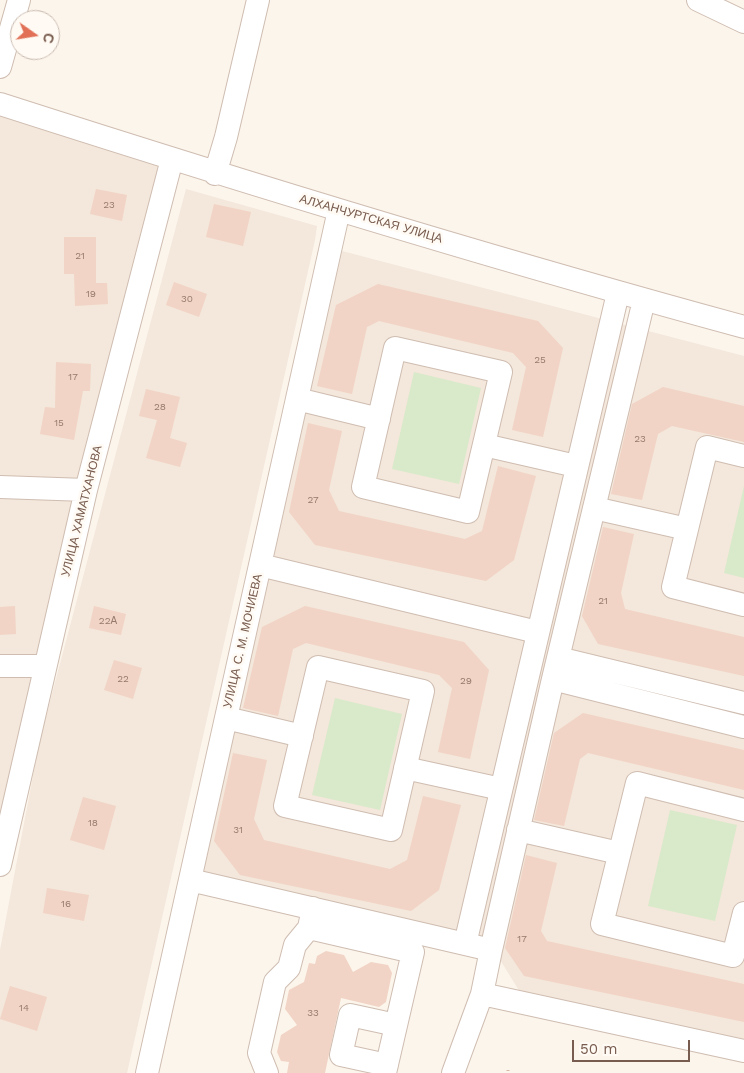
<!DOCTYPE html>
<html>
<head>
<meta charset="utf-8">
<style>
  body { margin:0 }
  #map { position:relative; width:744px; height:1073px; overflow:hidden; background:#fcf5ec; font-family:"Work Sans",sans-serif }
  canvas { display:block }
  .north { position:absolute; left:10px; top:10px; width:50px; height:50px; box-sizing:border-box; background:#fffaf3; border:1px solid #c9bbb1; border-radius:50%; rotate:103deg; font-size:14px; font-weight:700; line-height:20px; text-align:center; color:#785c4f }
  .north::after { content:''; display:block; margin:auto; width:18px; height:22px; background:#e17057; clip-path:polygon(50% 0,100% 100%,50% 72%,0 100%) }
  .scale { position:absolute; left:572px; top:1040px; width:118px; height:22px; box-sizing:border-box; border:2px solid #785c4f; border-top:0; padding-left:6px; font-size:15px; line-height:18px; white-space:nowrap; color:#785c4f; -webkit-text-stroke:4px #fffaf3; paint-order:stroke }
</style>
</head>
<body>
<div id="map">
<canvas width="744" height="1073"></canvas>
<div class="north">С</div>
<div class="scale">50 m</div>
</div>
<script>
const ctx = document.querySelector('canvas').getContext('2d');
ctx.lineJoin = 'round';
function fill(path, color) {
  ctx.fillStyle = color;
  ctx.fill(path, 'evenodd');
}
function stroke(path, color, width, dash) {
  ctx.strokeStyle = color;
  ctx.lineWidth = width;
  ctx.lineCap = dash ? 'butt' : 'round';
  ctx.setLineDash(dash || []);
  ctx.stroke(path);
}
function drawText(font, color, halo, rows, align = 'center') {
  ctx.font = font + ' "Work Sans",sans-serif';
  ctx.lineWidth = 5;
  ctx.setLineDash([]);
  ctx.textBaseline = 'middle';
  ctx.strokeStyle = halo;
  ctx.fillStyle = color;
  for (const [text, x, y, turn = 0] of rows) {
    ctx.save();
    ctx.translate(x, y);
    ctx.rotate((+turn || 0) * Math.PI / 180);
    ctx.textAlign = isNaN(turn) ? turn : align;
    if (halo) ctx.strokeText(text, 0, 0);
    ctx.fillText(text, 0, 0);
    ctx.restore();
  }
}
const residential = new Path2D(`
  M0,104l172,55 -172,706z
  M186,189l131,37 -2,14 -188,833h-127v-123l40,-211z
  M342,251l402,105v703l-213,-49 -32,-52 -304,-69z`);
const green = new Path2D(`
  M414,372l67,16 -22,96 -67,-15z
  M744,486v92l-20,-5z
  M335,698l67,16 -22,96 -68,-15z
  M670,810l67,15 -22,96 -67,-15z`);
const building = new Path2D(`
  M96,189l31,6 -5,26 -32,-7z
  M214,204l37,8 -8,34 -37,-9z
  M64,237h32v46h11l1,21 -33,2 -1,-32h-10z
  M174,282l33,12 -8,23 -33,-12z
  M378,284l160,37 25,27 -20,89 -31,-7 14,-63 -13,-14 -134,-32 -12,6 -15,67 -35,-8 19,-81z
  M56,362l35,2 -1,27h-7l-9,49 -34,-6 5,-27 10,1z
  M663,387l81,19v36l-72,-16 -14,8 -16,66 -31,-6 21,-90z
  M146,389l34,8 -10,41 17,5 -7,24 -34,-9 11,-38 -18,-4z
  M308,423l34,8 -13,59 10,21 126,28 17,-8 16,-65 38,10 -22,84 -28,21 -171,-36 -26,-33z
  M603,527l31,7 -13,59 4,16 119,28v39l-146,-32 -16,-28z
  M15,606l1,28 -16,1v-28z
  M94,606l32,8 -5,21 -32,-7z
  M305,606l159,36 25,28 -19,89 -32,-7 14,-64 -13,-13 -133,-32 -13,6 -15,67 -35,-8 19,-81z
  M114,660l28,8 -9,31 -29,-9z
  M583,713l161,37v40l-156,-37 -8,6 -16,67 -30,-6 20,-87z
  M233,753l34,7 -13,59 10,21 126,29 17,-9 16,-64 38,9 -22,85 -28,21 -171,-36 -26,-34z
  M83,797l33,9 -12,44 -34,-10z
  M526,855l31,8 -16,68 6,10 197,43v38l-220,-46 -19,-28z
  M47,888l42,7 -5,26 -41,-8z
  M326,951l18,4 9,17 18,-10 17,3 4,8 -6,29 -7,5 -38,-9 -16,75h-38l2,-11 -8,-1 -4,-9 4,-17 16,-10 -12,-16 4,-19 15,-8 5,-19 6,1 2,-8z
  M10,986l37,11 -10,34 -37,-12z`);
const path = new Path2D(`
  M508,1070v3`);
const minor = new Path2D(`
  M698,0l46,22
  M0,67l19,-67
  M0,104c246,79 494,155 744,223
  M215,174l11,-37 32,-137
  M395,348l106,24 -33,140 -105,-25z
  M297,399l82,20
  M484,445l92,21
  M744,456l-37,-9 -34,140 71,18
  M0,487l86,3
  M594,508l93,21
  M260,565l277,67
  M558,658l186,45
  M0,666h45
  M318,667l105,24 -32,139 -106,-24z
  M553,679l191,48
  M226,718l76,18
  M405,768l96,21
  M744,810l-107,-27 -35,141 131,32 11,-43
  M518,830l101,23
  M0,865l86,-375 86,-331
  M190,880l301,70 -9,44 262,57
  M313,908l-4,20 104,24 -28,121
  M465,944l153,-651
  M491,950l62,-271 91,-379
  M387,1065l-46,-10 9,-40 46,10
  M147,1073l192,-863
  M267,1073l-8,-20 16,-71 14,-14 6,-23 14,-17
  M453,1073l29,-79`);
const numberNames = [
  ["23",109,205],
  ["21",80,256],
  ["19",91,294],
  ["30",187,299],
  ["25",540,360],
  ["17",73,377],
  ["28",160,407],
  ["15",59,423],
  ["23",640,439],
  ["27",313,500],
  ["21",603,601],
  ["22А",108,621],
  ["22",123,679],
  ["29",466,681],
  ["18",93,823],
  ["31",238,830],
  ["16",66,904],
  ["17",522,939],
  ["14",24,1008],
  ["33",313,1013]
];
const streetNames = [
  ["АЛХАНЧУРТСКАЯ УЛИЦА",371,219,16],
  ["УЛИЦА ХАМАТХАНОВА",82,511,-76],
  ["УЛИЦА С. М. МОЧИЕВА",243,641,-77]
];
fill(residential, '#f4e7db');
fill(green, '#d9eaca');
fill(building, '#f1d4c5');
stroke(minor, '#cfbdb1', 24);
stroke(path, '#d7b7a7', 3, [1, 4]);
stroke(minor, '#fff', 22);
drawText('10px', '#967a6c', null, numberNames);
drawText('12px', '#785c4f', '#fffaf3', streetNames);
</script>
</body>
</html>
